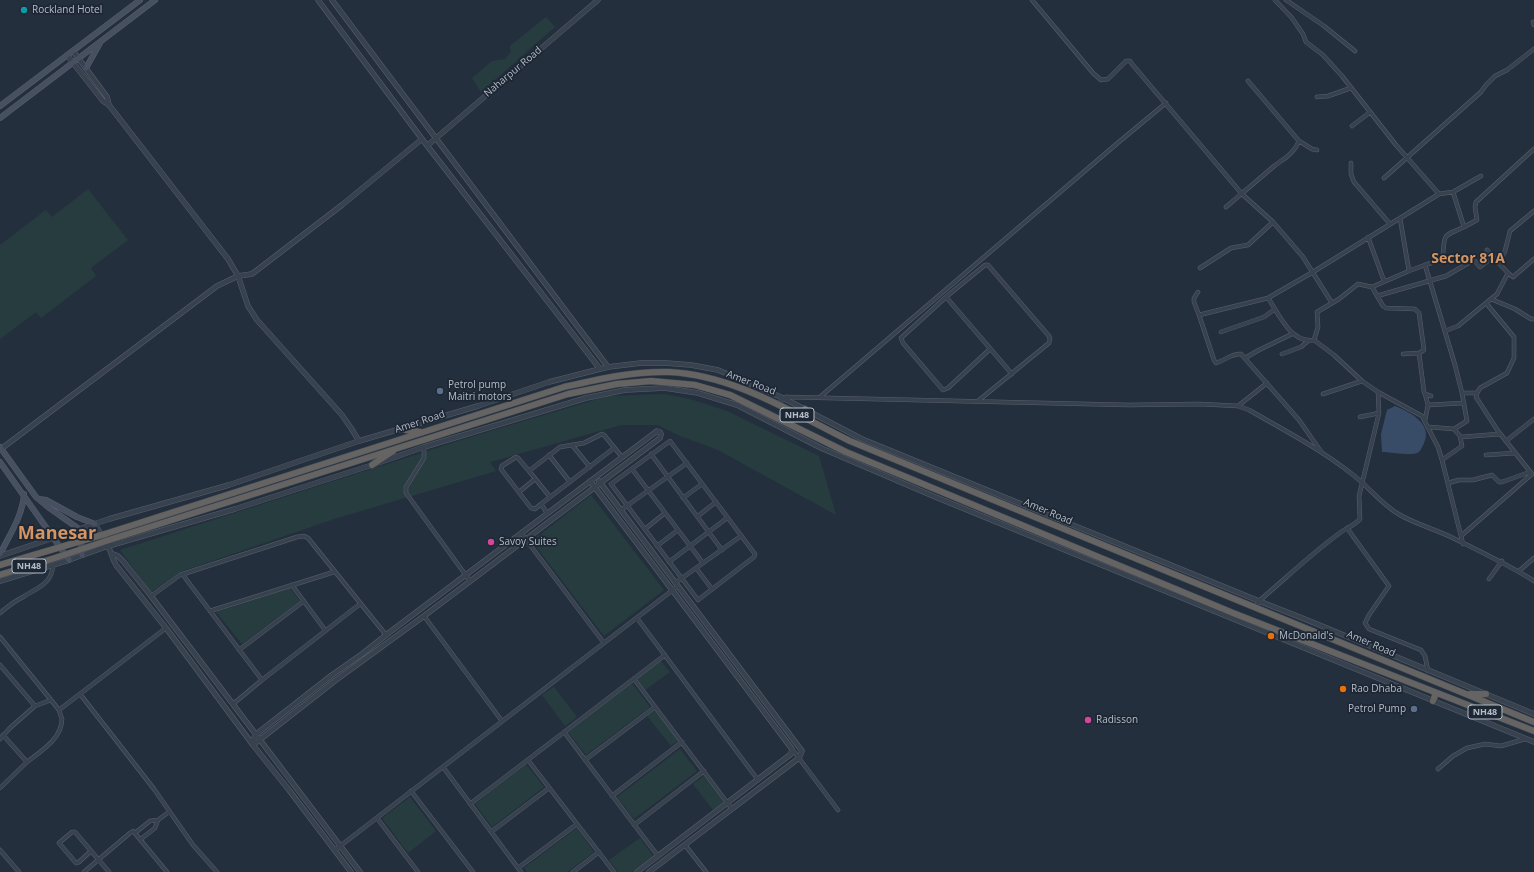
<!DOCTYPE html>
<html>
<head>
<meta charset="utf-8">
<style>
  body { margin:0 }
  canvas { display:block; background:#242f3e }
</style>
</head>
<body>
<canvas width="1534" height="872"></canvas>
<script>
const ctx = document.querySelector('canvas').getContext('2d');
ctx.lineJoin = 'round';
function fill(path, color) {
  ctx.fillStyle = color;
  ctx.fill(path, 'evenodd');
}
function stroke(path, color, width, dash) {
  ctx.strokeStyle = color;
  ctx.lineWidth = width;
  ctx.lineCap = dash ? 'butt' : 'round';
  ctx.setLineDash(dash || []);
  ctx.stroke(path);
}
function drawText(font, color, halo, rows, align = 'center') {
  ctx.font = font + ' "Open Sans",sans-serif';
  ctx.lineWidth = 3.5;
  ctx.setLineDash([]);
  ctx.textBaseline = 'middle';
  ctx.strokeStyle = halo;
  ctx.fillStyle = color;
  for (const [text, x, y, turn = 0] of rows) {
    ctx.save();
    ctx.translate(x, y);
    ctx.rotate((+turn || 0) * Math.PI / 180);
    ctx.textAlign = isNaN(turn) ? turn : align;
    if (halo) ctx.strokeText(text, 0, 0);
    ctx.fillText(text, 0, 0);
    ctx.restore();
  }
}
const green = new Path2D(`
  M546,17l9,10 -74,65 -9,-14 20,-17 13,-2 6,-7 -1,-6z
  M88,189l40,51 -37,28 5,8 -55,42 -5,-6 -36,27v-94l46,-35 6,7z
  M665,394l25,5 37,12 92,45 17,59 -118,-65 -38,-14 -22,-11h-37l-131,37 6,9 -162,48 -154,53 -29,20 -31,-42 351,-113 137,-41z
  M591,495l73,95 -60,46 -72,-95z
  M290,588l10,13 -58,43 -26,-32z
  M660,660l10,12 -25,18 -9,-12z
  M632,683l18,24 -64,48 -18,-23z
  M554,687l23,30 -12,9 -23,-31z
  M656,710l23,30 -8,6 -24,-30z
  M680,749l17,22 -63,48 -17,-22z
  M526,764l18,23 -52,40 -17,-23z
  M704,776l20,26 -11,8 -20,-26z
  M410,797l26,34 -28,22 -26,-35z
  M577,828l17,24 -27,20h-40l-3,-4z
  M640,838l13,18 -21,16h-14l-9,-12z`);
const water = new Path2D(`
  M1395,406c15,6 38,18 29,37 -2,4 -3,8 -7,10 -6,3 -27,-1 -35,-1l-1,-18 6,-24z`);
const minor = new Path2D(`
  M1032,0l61,73 8,7 7,-1 18,-18h4l2,3 110,130 31,28 30,35 29,46
  M1275,0l17,18 11,16 3,8 17,13 19,21 54,69 43,49 14,-2
  M1286,0l38,26 31,25
  M1533,22l1,3
  M1248,81l51,60
  M1317,97l11,-1 23,-8
  M1352,126l17,-13
  M1351,163v11l3,8 36,42
  M1384,178l97,-86 5,-7 9,-9 12,-6 27,-21
  M1226,207c16,-14 32,-27 47,-40 10,-8 21,-13 26,-26l13,8 5,1
  M1400,218l9,53 -37,16 11,19 3,2 29,1 4,4 5,37 -5,3 5,39 1,2 6,2
  M1464,227l13,-7 -2,-13 1,-5 58,-53
  M1368,237l16,44
  M1487,250l21,23 5,4 21,-18
  M1498,263l7,-12 5,-20 24,-20
  M1200,268l31,-20 17,-3 25,-23
  M1409,271l16,-6
  M1198,292l-4,6v4l5,13 15,45 2,3c8,-2 16,-10 25,-9l58,66 23,33
  M1377,296l69,-20 28,-16 6,7 13,-10
  M946,297l66,77
  M1268,298l45,-26 126,-78
  M1491,299l24,10 16,10h3
  M1199,315l69,-17c11,16 23,46 46,42l20,15 28,26 16,11 44,24 16,31 4,13 21,84
  M1445,331l13,-5 39,-32 11,-21
  M1221,332l43,-15 11,-8
  M1314,340l4,-13 -1,-15 22,-13 19,-15 14,3
  M1282,354l19,-7 7,-6
  M1403,354l16,-1
  M1245,358l14,-8 33,-16
  M1477,393h-15l-7,-28 -30,-100 12,-4 6,-6c1,-22 1,-19 21,-28l-11,-35 28,-16
  M1323,394l39,-13
  M820,397l300,-256 46,-38
  M978,401l71,-58 1,-4 -1,-3 -61,-71h-3l-39,32 -45,41 2,5 40,47 5,-2 42,-39
  M778,405l5,-7 3,-1 344,8 69,-1 39,2 11,4c35,20 71,39 103,64 17,13 30,31 48,41 16,9 34,14 51,22 28,14 56,27 83,44
  M1428,405l36,-2
  M1238,406l29,-23
  M1360,417l19,-4
  M1425,420l3,-15 -3,-11
  M1429,427l25,2 13,-8 -5,-28
  M1461,437l39,-3
  M670,441l85,113 -1,3 -56,43 -87,-116z
  M1506,441l28,-22
  M572,445l18,22
  M424,447v11l-18,29v6l64,88
  M651,454l71,96
  M549,455l21,27
  M1486,455l29,-2
  M1442,460l20,-14 -2,-10 -6,-7
  M632,469l71,94
  M529,471l21,26
  M1448,483l11,-3h14l19,-5 7,7h3l28,-10
  M519,492l16,-13
  M683,498l19,-14
  M541,504l73,-56
  M621,510l66,-47
  M547,513l-6,-9 -6,5 -4,-1 -30,-39 1,-3 14,-9 2,1 11,13 31,-24 24,-4 18,-9 2,1 18,22
  M698,516l18,-14
  M1347,528l42,58 -20,29 -4,8 4,6 52,21 4,6 3,15
  M645,529l20,-16
  M521,533l83,110
  M1461,536l71,-62 -34,-43 -22,-34 1,-4 3,-5 27,-15 7,-15v-21l-28,-34
  M657,546l21,-16
  M669,562l58,-44
  M696,568l16,21
  M1519,571l15,-13
  M183,575l79,105
  M1489,579l13,-18
  M675,583l66,-47
  M292,585l33,45
  M151,596l29,-21 117,-38 7,-1 4,2 78,97
  M1256,607l3,-6c26,-22 51,-46 78,-66 7,-6 17,-9 23,-16l-1,-23 20,-83 -1,-21
  M210,611l124,-39
  M0,613c7,-6 15,-12 23,-16 14,-9 29,-13 30,-32
  M424,616l78,105
  M637,618l121,162
  M0,637l51,63 -16,6
  M239,650l65,-49
  M0,665l35,41 -25,22 -10,11
  M634,679l98,130
  M80,694l74,95 39,56 24,27
  M51,700l8,10
  M233,704l29,-24 98,-76
  M564,732l94,124
  M792,749l46,61
  M528,760l86,112
  M585,760l70,-53
  M27,762c13,-10 35,-23 35,-43 -1,-2 -2,-6 -3,-9l107,-82
  M443,767l78,105
  M1438,769l15,-13 14,-8 18,-4 16,2 24,-7
  M0,788l27,-26 -24,-27
  M411,791l62,81
  M612,796l70,-54
  M470,804l195,-149
  M377,818l41,54
  M634,825l70,-54
  M491,832l58,-44
  M135,833l15,-12 8,-1 11,-8
  M141,839l14,-11 3,-8
  M685,845l21,27
  M0,850l19,22
  M335,850l343,-264
  M91,851l-12,11 -3,1 -17,-20 13,-11h3l34,40
  M518,868l59,-44
  M84,872l46,-39 3,-2 34,41
  M573,872l26,-20`);
const tertiary = new Path2D(`
  M318,0l104,139 178,230
  M332,0l276,367
  M73,51l34,46 2,8 119,154 10,17 10,30 9,14 85,95 9,13 8,13
  M67,55l36,46 6,4
  M428,145l170,-145
  M1,449l216,-163 21,-10 14,-2 90,-69 80,-66
  M590,481l202,268 -1,5 -154,118
  M599,481l203,270 -3,7 -150,114
  M95,524l8,14
  M107,544c4,7 5,14 9,21l50,63 87,117 36,45 62,82
  M113,554l5,2 5,5 28,35 209,276
  M0,556l109,-37 120,-34 130,-44 119,-35 71,-24 59,-15 33,-4h25l25,2 27,5 65,28 79,41 397,162 58,23 217,90
  M0,581l69,-21 36,-13 130,-38 137,-44 52,-18 162,-49 39,-8 40,-2 33,5 39,12 84,43 112,48 601,246
  M251,742l8,-10 73,-57 30,-21 24,-19 271,-204 3,1 1,2 -1,4 -236,178 -88,64 -83,65`);
const secondary = new Path2D(`
  M86,68l14,-25
  M0,106l140,-106
  M0,118l155,-118
  M0,447l36,50 12,10 31,22 3,26
  M0,462l69,98
  M39,499l7,1 31,17 18,7
  M0,554c9,-18 23,-39 24,-60`);
const trunk = new Path2D(`
  M800,416l5,-7
  M400,429l20,3
  M372,465l21,-14
  M105,534l459,-147c35,-8 69,-16 105,-15 65,3 124,41 181,69l684,281
  M109,540l459,-146 49,-10 34,-3 44,4 35,10 116,57 387,161 301,118
  M0,565l54,-16
  M0,575l58,-18
  M1470,694h16
  M1433,701l3,-8`);
const trunkBridge = new Path2D(`
  M54,549l51,-15
  M58,557l51,-17`);
const markers = [
  [24,10,4,"#0f9aa8"],
  [440,391,4,"#5c6f8a"],
  [491,542,4,"#d1479c"],
  [1271,636,4,"#e8710a"],
  [1343,689,4,"#e8710a"],
  [1414,709,4,"#5c6f8a"],
  [1088,720,4,"#d1479c"]
];
const shields = [
  [797,415,34],
  [29,566,34],
  [1485,712,34]
];
const shieldNames = [
  ["NH48",797,415],
  ["NH48",29,566],
  ["NH48",1485,712]
];
const poiNames = [
  ["Rockland Hotel",32,10],
  ["Petrol pump",448,385],
  ["Maitri motors",448,397],
  ["Savoy Suites",499,542],
  ["McDonald's",1279,636],
  ["Rao Dhaba",1351,689],
  ["Petrol Pump",1406,709,"right"],
  ["Radisson",1096,720]
];
const streetNames = [
  ["Naharpur Road",513,72,-40],
  ["Amer Road",751,383,21],
  ["Amer Road",420,422,-18],
  ["Amer Road",1048,512,23],
  ["Amer Road",1371,644,23]
];
const districtNames = [
  ["Sector 81A",1468,259]
];
const townNames = [
  ["Manesar",57,534]
];
fill(green, '#263c3f');
fill(water, '#394c67');
stroke(minor, '#565f6c', 4.5);
stroke(tertiary, '#565f6c', 5.5);
stroke(secondary, '#565f6c', 6);
stroke(trunk, '#434c59', 7);
stroke(minor, '#38414e', 3.5);
stroke(tertiary, '#38414e', 4.5);
stroke(secondary, '#465061', 5);
stroke(trunk, '#656462', 6);
stroke(trunkBridge, '#434c59', 7, []);
stroke(trunkBridge, '#656462', 6);
for (const [x, y, r, color] of markers) {
  const dot = new Path2D();
  dot.arc(x, y, r, 0, 2 * Math.PI);
  ctx.fillStyle = color;
  ctx.fill(dot);
  stroke(dot, '#1d2633', 1.5);
}
for (const [x, y, w] of shields) {
  const box = new Path2D();
  box.roundRect(x - w / 2, y - 7, w, 14, 3);
  ctx.fillStyle = '#1d2633';
  ctx.fill(box);
  stroke(box, '#b4bcc9', 1);
}
drawText('bold 9px', '#b4bcc9', null, shieldNames);
drawText('10px', '#b4bcc9', '#1d2633', poiNames, 'left');
drawText('10px', '#b4bcc9', '#1d2633', streetNames);
drawText('bold 14px', '#d59563', '#1d2633', districtNames);
drawText('bold 18px', '#d59563', '#1d2633', townNames);
</script>
</body>
</html>
